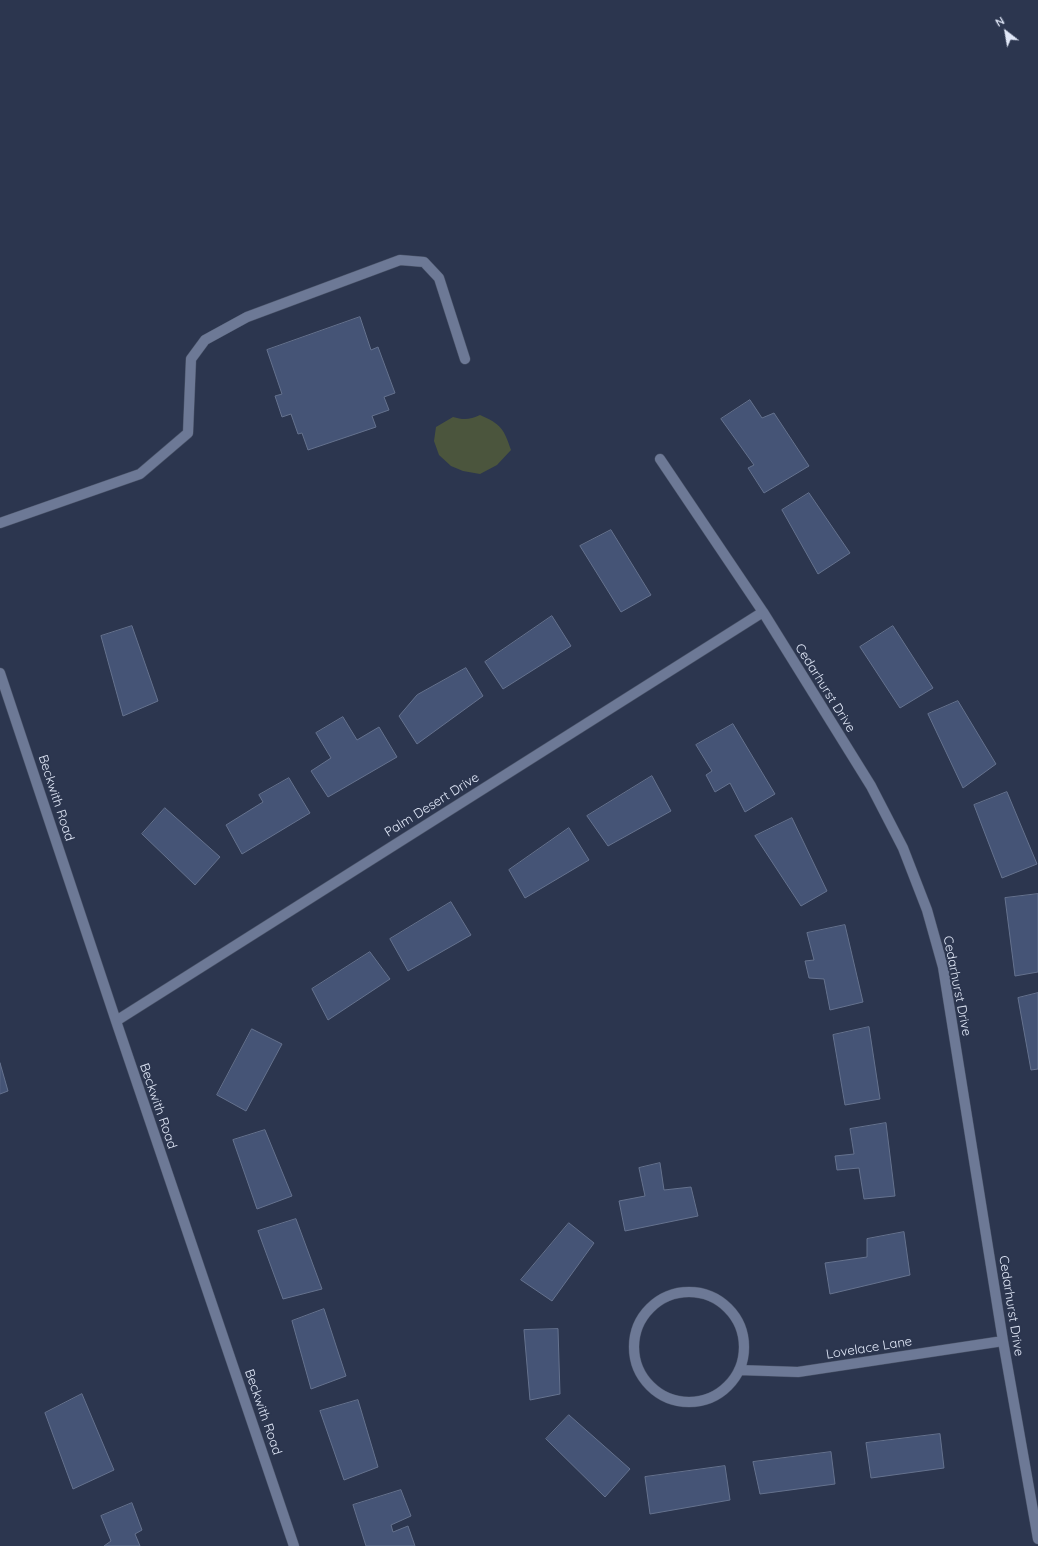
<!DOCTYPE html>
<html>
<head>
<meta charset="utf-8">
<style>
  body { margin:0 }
  #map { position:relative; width:1038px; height:1546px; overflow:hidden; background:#2c364f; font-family:Quicksand,sans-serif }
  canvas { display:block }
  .north { position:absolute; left:986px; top:12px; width:40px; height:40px; -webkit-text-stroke:3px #2c364f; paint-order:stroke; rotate:329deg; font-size:11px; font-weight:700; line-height:16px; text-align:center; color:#e1e8f8 }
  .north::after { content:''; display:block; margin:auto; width:14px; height:18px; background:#e1e8f8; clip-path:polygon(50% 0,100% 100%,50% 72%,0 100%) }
</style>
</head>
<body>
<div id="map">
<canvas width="1038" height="1546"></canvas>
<div class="north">N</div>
</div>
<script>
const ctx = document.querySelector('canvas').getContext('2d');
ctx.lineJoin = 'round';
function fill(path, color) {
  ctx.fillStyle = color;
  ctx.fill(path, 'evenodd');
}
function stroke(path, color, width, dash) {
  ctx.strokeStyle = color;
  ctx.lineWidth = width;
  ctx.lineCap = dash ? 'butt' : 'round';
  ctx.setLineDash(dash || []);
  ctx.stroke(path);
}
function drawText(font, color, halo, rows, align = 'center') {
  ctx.font = font + ' Quicksand,sans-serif';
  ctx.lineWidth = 4;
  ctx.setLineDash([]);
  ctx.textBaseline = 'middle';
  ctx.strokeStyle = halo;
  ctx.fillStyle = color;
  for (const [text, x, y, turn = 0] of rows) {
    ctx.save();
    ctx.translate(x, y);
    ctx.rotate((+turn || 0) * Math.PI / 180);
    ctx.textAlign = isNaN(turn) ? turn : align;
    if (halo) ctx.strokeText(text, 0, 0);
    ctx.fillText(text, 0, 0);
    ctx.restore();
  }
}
const green = new Path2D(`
  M480,415c21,9 24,14 31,35l-14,15 -17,9 -17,-3 -12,-5 -12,-11 -5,-14 2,-14 17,-10c10,3 17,3 27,-2z`);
const building = new Path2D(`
  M360,317l11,33 7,-3 17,46 -11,4 5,13 -17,6 4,11 -68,23 -6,-17 -4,1 -7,-20 -9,3 -7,-21 7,-2 -15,-44z
  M750,400l12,18 12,-5 35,53 -45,27 -16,-25 6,-3 -33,-46z
  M809,493l41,60 -32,21 -36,-64z
  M611,530l40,65 -30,17 -41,-66z
  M552,616l19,30 -68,43 -18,-27z
  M132,626l26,75 -35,15 -22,-80z
  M893,626l40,62 -33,20 -40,-61z
  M466,668l17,28 -66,48 -18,-28 18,-21z
  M958,701l38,63 -33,24 -35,-74z
  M343,717l14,23 22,-13 18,30 -69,40 -17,-26 20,-13 -15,-25z
  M733,724l42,70 -30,18 -15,-29 -15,9 -9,-17 6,-4 -16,-26z
  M652,776l19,35 -63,35 -21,-30z
  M289,778l21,35 -68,41 -16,-29 37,-23 -4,-7z
  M1007,792l30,72 -35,14 -28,-73z
  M165,808l55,49 -25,28 -53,-51z
  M792,818l35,73 -26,15 -46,-70z
  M569,828l20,32 -64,38 -16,-28z
  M1038,894v78l-23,4 -10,-78z
  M451,902l20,33 -63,36 -18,-32z
  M845,925l18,77 -33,8 -6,-31 -15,-1 -4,-17 9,-1 -7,-27z
  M370,952l20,27 -62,41 -16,-31z
  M1038,993v76l-7,1 -13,-72z
  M869,1027l11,72 -35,6 -12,-70z
  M252,1029l30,15 -36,67 -29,-16z
  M0,1063l8,28 -8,3z
  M886,1123l9,73 -31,3 -5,-31 -22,2 -2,-14 19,-2 -4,-25z
  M265,1130l27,66 -35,13 -24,-69z
  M660,1163l4,27 27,-3 7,29 -73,15 -6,-30 26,-5 -6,-28z
  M296,1219l26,70 -39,10 -25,-68z
  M569,1223l25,20 -42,58 -31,-21z
  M904,1232l6,43 -80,19 -5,-31 42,-6v-18z
  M324,1309l22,67 -35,13 -19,-68z
  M558,1329l2,65 -30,6 -6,-70z
  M82,1394l32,76 -41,19 -28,-76z
  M358,1400l20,67 -34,13 -24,-69z
  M569,1415l61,54 -25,28 -59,-58z
  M940,1434l4,34 -73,10 -5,-35z
  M831,1452l4,32 -75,10 -7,-32z
  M725,1466l5,34 -80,14 -5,-37z
  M401,1490l10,26 -20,9 2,7 15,-6 7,20h-49l-13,-41z
  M132,1503l10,27 -7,4 5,12h-36l7,-5 -10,-25z`);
const service = new Path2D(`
  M0,523l140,-49 48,-41 3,-74 14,-19 42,-23 153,-57 24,2 15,16 26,81`);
const minor = new Path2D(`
  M660,459l103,153 108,174 32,62 24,62 16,57 60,374 35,198
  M0,673l116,348 178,525
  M116,1021l647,-409
  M634 1347a55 55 0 1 1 110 0a55 55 0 1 1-110 0Z
  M739,1370l59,2 205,-31`);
const streetNames = [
  ["Cedarhurst Drive",825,688,58],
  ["Beckwith Road",56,798,72],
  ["Palm Desert Drive",432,805,-32],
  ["Cedarhurst Drive",957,986,79],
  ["Beckwith Road",158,1106,71],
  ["Cedarhurst Drive",1011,1306,81],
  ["Lovelace Lane",869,1348,-9],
  ["Beckwith Road",263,1412,71]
];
fill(green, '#4b553d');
fill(building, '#455476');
stroke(building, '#65728e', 1);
stroke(service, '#495267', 11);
stroke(minor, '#495267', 11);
stroke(service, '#6d7996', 10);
stroke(minor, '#6d7996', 10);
drawText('13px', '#e1e8f8', '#2c364f', streetNames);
</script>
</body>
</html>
